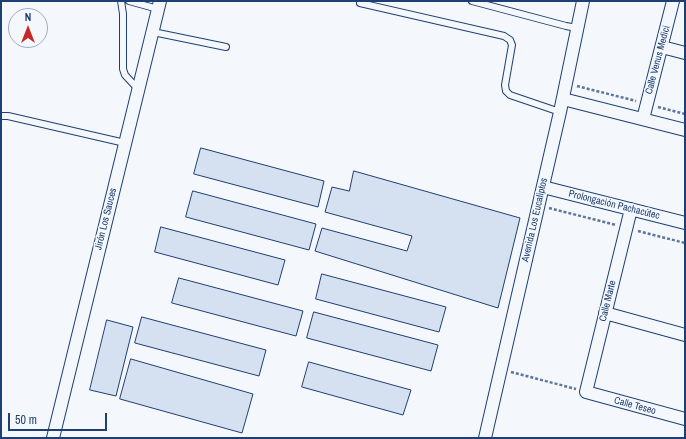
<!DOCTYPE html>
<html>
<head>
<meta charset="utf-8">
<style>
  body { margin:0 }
  #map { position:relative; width:686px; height:439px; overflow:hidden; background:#f4f7fb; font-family:"Archivo Narrow",sans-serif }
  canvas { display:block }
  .frame { position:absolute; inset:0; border:2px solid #1d3f73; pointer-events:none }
  .north { position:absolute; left:8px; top:8px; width:40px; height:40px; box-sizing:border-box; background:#f4f7fb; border:1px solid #9eadc5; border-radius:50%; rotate:0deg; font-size:11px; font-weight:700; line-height:16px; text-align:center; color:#1d3f73 }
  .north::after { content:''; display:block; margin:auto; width:14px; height:18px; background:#c62828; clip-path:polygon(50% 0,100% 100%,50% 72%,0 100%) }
  .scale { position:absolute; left:8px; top:413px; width:99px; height:18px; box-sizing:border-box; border:2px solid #1d3f73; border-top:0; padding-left:5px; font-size:12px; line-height:14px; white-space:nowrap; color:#1d3f73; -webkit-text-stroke:3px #f4f7fb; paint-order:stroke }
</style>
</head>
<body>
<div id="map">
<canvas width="686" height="439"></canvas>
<div class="frame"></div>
<div class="north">N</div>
<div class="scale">50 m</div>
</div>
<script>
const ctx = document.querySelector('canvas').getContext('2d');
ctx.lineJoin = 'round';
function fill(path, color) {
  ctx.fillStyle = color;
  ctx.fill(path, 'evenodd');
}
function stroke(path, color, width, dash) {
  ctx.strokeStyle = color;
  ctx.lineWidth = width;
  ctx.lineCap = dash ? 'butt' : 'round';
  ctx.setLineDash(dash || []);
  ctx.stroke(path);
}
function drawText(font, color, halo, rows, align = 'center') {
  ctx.font = font + ' "Archivo Narrow",sans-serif';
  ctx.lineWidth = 3;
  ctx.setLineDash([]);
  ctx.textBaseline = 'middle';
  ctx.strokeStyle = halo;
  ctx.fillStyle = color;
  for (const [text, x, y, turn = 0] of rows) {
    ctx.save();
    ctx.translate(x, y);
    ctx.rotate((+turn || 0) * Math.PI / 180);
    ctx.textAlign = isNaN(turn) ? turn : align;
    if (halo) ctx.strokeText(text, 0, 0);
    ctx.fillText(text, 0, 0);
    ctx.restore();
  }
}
const building = new Path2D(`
  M201,148l123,33 -6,26 -124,-33z
  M354,171l166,47 -22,90 -183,-57 7,-23 85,23 5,-15 -87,-24 7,-25 17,4z
  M193,191l123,33 -7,26 -123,-33z
  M161,227l124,33 -7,25 -123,-33z
  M322,274l124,33 -7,25 -123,-33z
  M179,278l124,33 -7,25 -124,-33z
  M314,312l124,33 -7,26 -124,-33z
  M142,317l124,33 -7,26 -124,-33z
  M107,320l26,7 -17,69 -26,-6z
  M131,359l122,35 -11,39 -122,-34z
  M309,362l102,28 -8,25 -101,-28z`);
const path = new Path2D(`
  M577,86l59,15
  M658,107l27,7
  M549,208l67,17
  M638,231l47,12
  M511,372l65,17`);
const service = new Path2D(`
  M121,1l2,13v55l2,6 13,14
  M129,1l29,8
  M472,1l94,25 11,2
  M360,3l144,33 6,4 2,5 -7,40 1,6 4,4 50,17
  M153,32l73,15
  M1,116h7l117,27`);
const minor = new Path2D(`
  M662,47l23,6
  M563,99l122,31
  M643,119l30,-118
  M543,187l142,36
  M631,209l-45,183 99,27
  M605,313l80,22
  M53,438l107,-437
  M485,438l75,-326 23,-111`);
const streetNames = [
  ["Calle Venus Medici",658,60,-75],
  ["Prolongación Pachacútec",614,205,14],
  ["Jirón Los Sauces",106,219,-76],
  ["Avenida Los Eucaliptos",535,220,-77],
  ["Calle Marte",608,301,-76],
  ["Calle Teseo",635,406,15]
];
fill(building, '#d5e0f0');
stroke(building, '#1d3f73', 1);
stroke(service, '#1d3f73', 8);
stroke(minor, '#1d3f73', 14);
stroke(path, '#5e769c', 2.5, [3, 2]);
stroke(service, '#f4f7fb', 6);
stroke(minor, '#f4f7fb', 12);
drawText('10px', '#1d3f73', '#f4f7fb', streetNames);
</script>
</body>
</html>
